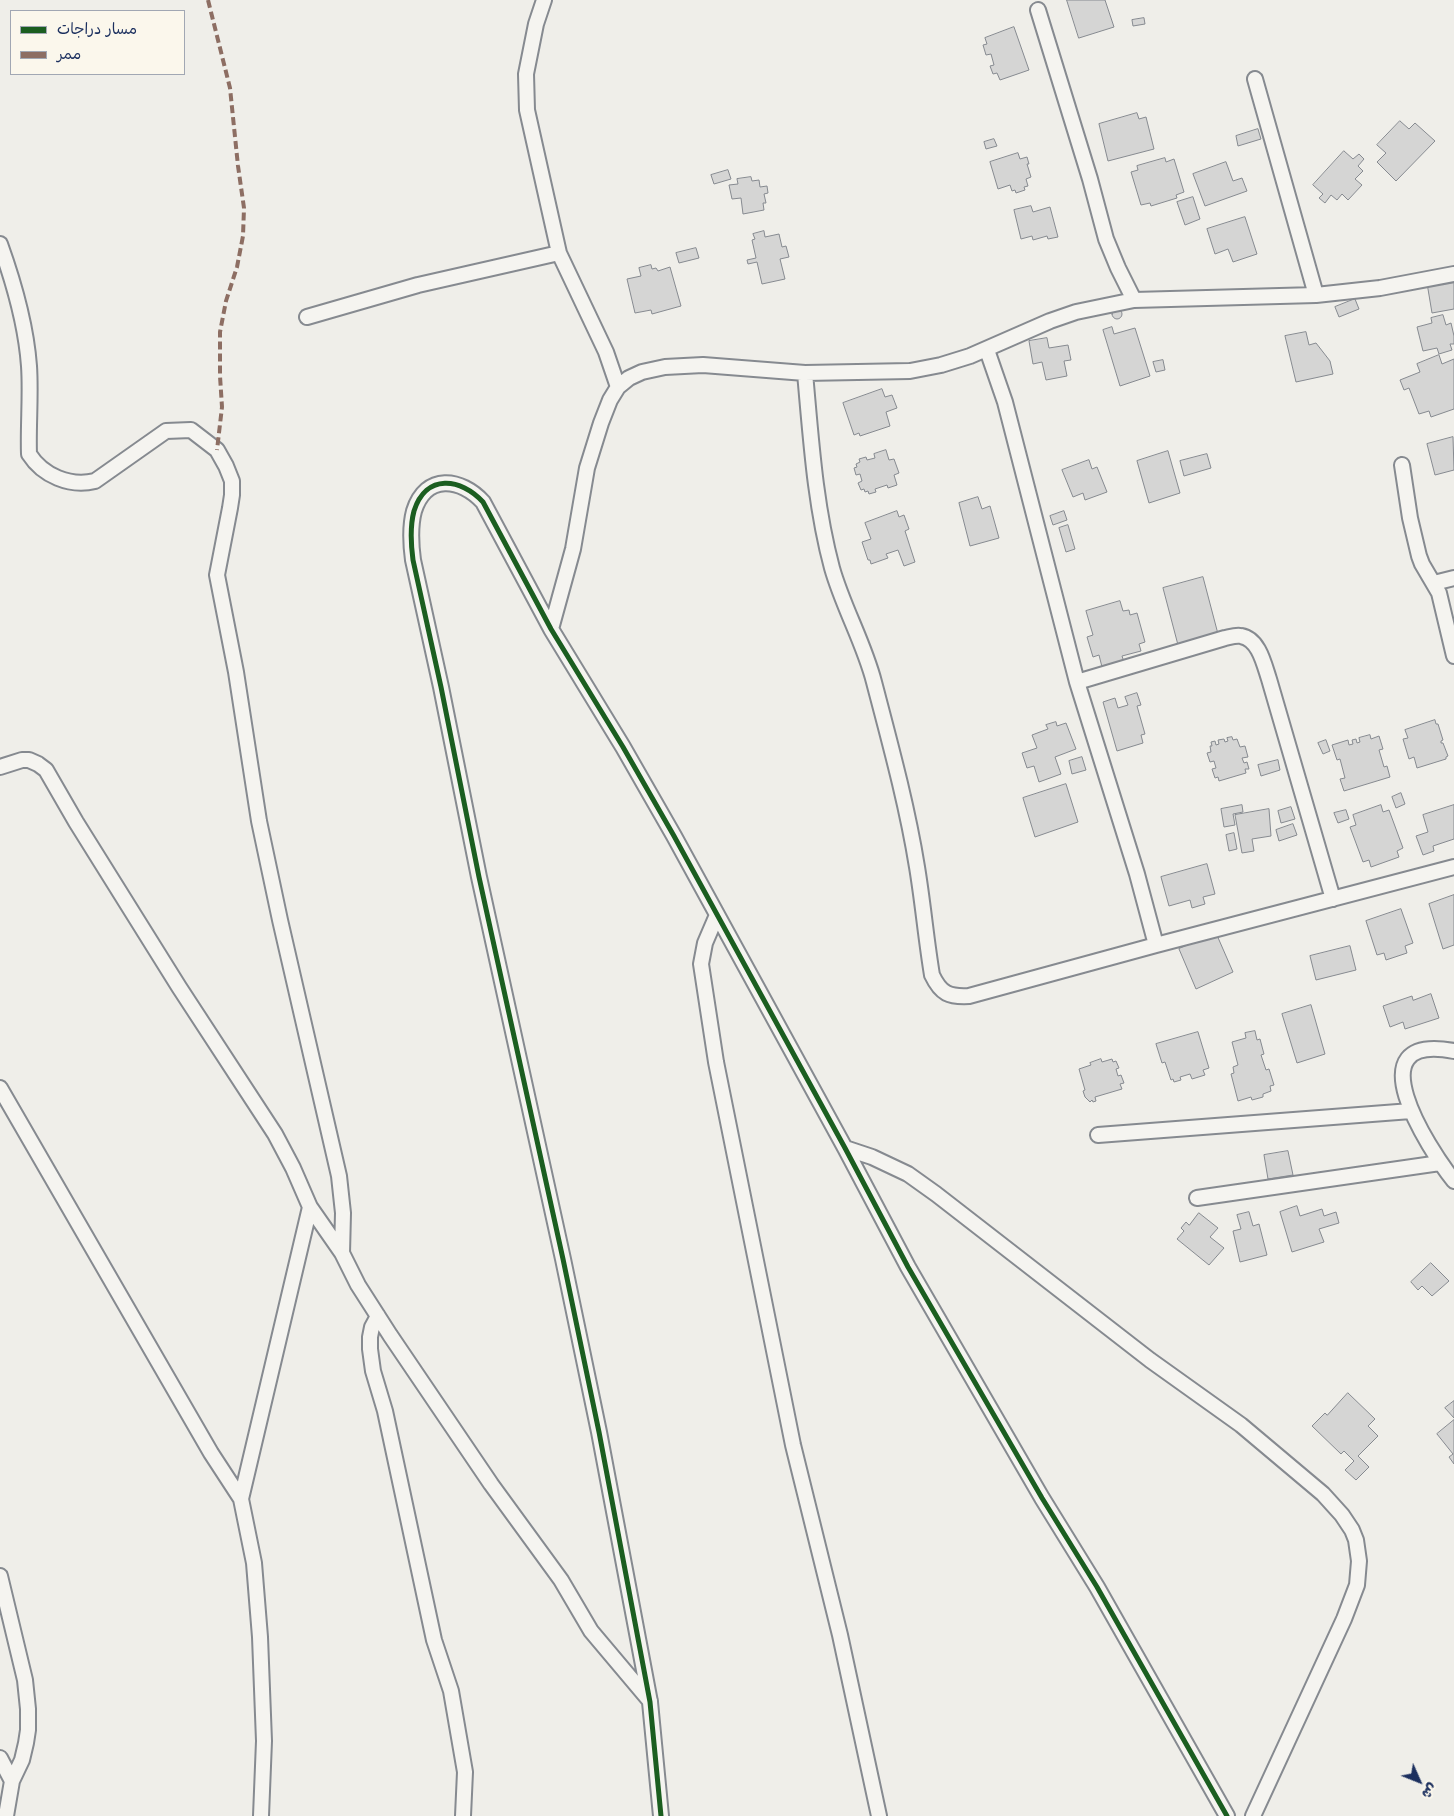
<!DOCTYPE html>
<html>
<head>
<meta charset="utf-8">
<style>
  body { margin:0 }
  #map { position:relative; width:1454px; height:1816px; overflow:hidden; background:#efeee9; font-family:Mali,"Playpen Sans Arabic",sans-serif }
  canvas { display:block }
  .legend { position:absolute; left:10px; top:10px; width:175px; height:65px; box-sizing:border-box; background:#fbf7ec; border:1px solid #a1a7b3; margin:0; padding:6px 9px; list-style:none; font-size:15px; color:#1b2f5e }
  .legend li { display:flex; align-items:center; gap:10px; height:25px }
  .legend b { width:25px; border:1px solid #a1a7b3 }
  .north { position:absolute; left:1394px; top:1756px; width:50px; height:50px; -webkit-text-stroke:4px #fbf7ec; paint-order:stroke; rotate:134deg; font-size:14px; font-weight:700; line-height:20px; text-align:center; color:#1b2f5e }
  .north::after { content:''; display:block; margin:auto; width:18px; height:22px; background:#1b2f5e; clip-path:polygon(50% 0,100% 100%,50% 72%,0 100%) }
</style>
</head>
<body>
<div id="map">
<canvas width="1454" height="1816"></canvas>
<ul class="legend">
<li><b style="height:6px;background:#1b5e20"></b>مسار دراجات</li>
<li><b style="height:6px;background:#8d6e63"></b>ممر</li>
</ul>
<div class="north">ش</div>
</div>
<script>
const ctx = document.querySelector('canvas').getContext('2d');
ctx.lineJoin = 'round';
function fill(path, color) {
  ctx.fillStyle = color;
  ctx.fill(path, 'evenodd');
}
function stroke(path, color, width, dash) {
  ctx.strokeStyle = color;
  ctx.lineWidth = width;
  ctx.lineCap = dash ? 'butt' : 'round';
  ctx.setLineDash(dash || []);
  ctx.stroke(path);
}
const building = new Path2D(`
  M1067,0h38l9,27 -35,11z
  M1144,18l1,6 -12,2 -1,-6z
  M1014,27l15,43 -29,10 -3,-7 -4,1 -3,-8 4,-1 -3,-11 -5,1 -3,-10 4,-1 -2,-6z
  M1137,113l2,6 7,-2 8,32 -46,12 -9,-37z
  M1400,121l9,8 6,-6 20,18 -39,40 -19,-19 9,-9 -9,-8z
  M1258,129l3,10 -23,7 -2,-10z
  M994,139l3,7 -11,3 -2,-7z
  M1344,151l9,8 6,-5 5,5 -6,7 5,5 -8,8 7,6 -14,15 -6,-6 -5,6 -6,-5 -6,8 -6,-5 4,-4 -10,-9z
  M1018,153l2,6 7,-2 2,7h-2l4,13 -5,2 2,7 -4,1 1,3 -9,3 -1,-3 -3,1 -2,-6 -12,4 -8,-27z
  M1165,158l1,4 8,-3 10,33 -8,3 1,3 -26,8 -1,-3 -9,2 -10,-33 7,-2 -1,-4z
  M1226,162l7,19 9,-3 5,13 -42,15 -12,-32z
  M728,170l3,9 -17,5 -3,-9z
  M751,177l1,4 7,-1 1,7 7,-1 1,7 -4,1 2,9h-3l1,7 -21,4 -2,-16 -9,1 -3,-14 9,-1 -1,-5z
  M1193,197l7,22 -15,6 -8,-23z
  M1031,206l2,6 17,-5 8,30 -10,2 -1,-3 -14,4 -1,-4 -11,3 -7,-29z
  M1245,217l12,37 -24,8 -5,-13 -13,5 -8,-25z
  M764,231l1,6 14,-3 3,13 4,-1 3,11 -9,2 5,20 -23,5 -5,-22 -9,2 -1,-4 9,-2 -4,-18 3,-1 -2,-5z
  M696,248l3,10 -20,5 -3,-10z
  M651,265l1,4 4,-1 2,3 12,-4 11,39 -29,8 -1,-4 -16,3 -8,-34 14,-3 -2,-8z
  M1454,278v31l-22,4 -5,-30z
  M1355,299l4,10 -20,8 -4,-10z
  M1112 314a5 5 0 1 1 10 0a5 5 0 1 1-10 0Z
  M1443,315l3,10 5,-2 3,13v8h-4l2,6 -13,4 -2,-6 -14,3 -6,-24 15,-4 -1,-5z
  M1112,327l2,7 21,-6 15,48 -30,10 -17,-56z
  M1306,332l3,13 7,-2 14,18 3,13 -37,8 -11,-46z
  M1047,338l2,10 19,-3 3,15 -7,1 3,15 -21,4 -4,-18 -9,2 -4,-23z
  M1439,355l3,9 12,-5v50l-23,8 -2,-6 -10,3 -10,-26 -5,2 -4,-10 20,-8 -3,-8z
  M1163,360l2,10 -9,2 -3,-10z
  M882,389l3,8 7,-2 5,13 -11,4 4,14 -30,10 -1,-3 -5,2 -11,-32z
  M1453,437l1,33 -19,5 -8,-31z
  M886,450l3,10 5,-1 5,14 -5,2 3,10 -9,3 -1,-3 -12,4 1,3 -7,2 -1,-3 -3,1 -1,-3 -3,1 -3,-7 4,-2 -2,-7 -4,1 -2,-7 3,-1 -1,-3 4,-2 -1,-3 7,-2 1,3 8,-2 -1,-4z
  M1168,451l12,42 -31,10 -12,-42z
  M1207,454l4,14 -27,8 -4,-15z
  M1089,460l3,9 5,-2 10,25 -22,8 -2,-7 -10,4 -11,-27z
  M978,497l4,12 8,-3 9,32 -29,8 -11,-43z
  M897,511l2,6 5,-2 5,14 -4,2 10,31 -11,4 -6,-16 -12,4 2,4 -17,6 -1,-4h-2l-6,-18 9,-3 -6,-16z
  M1064,511l3,9 -14,5 -3,-9z
  M1068,525l7,24 -9,3 -7,-24z
  M1203,577l15,57 -40,11 -15,-57z
  M1120,601l3,10 6,-1 1,5 7,-2 8,29 -6,2 2,7 -19,5 3,9 -22,6 -4,-16 -6,2 -6,-20 6,-2 -7,-24z
  M1137,693l4,12 -4,1 8,28 -4,1 2,8 -26,8 -14,-49 12,-4 3,10 10,-3 -3,-8z
  M1435,720l1,4h2l5,16 -2,1v2h2l5,13 -2,1v2l-29,9 -3,-11 -5,2 -6,-20 5,-1 -3,-8z
  M1056,722l1,4 9,-3 10,26 -21,8 6,17 -22,8 -5,-16 -7,2 -5,-15 15,-5 -5,-13 16,-6 -2,-4z
  M1370,735l1,4 8,-3 4,13 -4,1 5,17 3,-1 3,11 -46,14 -4,-12 5,-1 -5,-19 -3,1 -5,-15 16,-5 1,5 4,-1 -1,-4 4,-1 1,4 3,-1 -1,-4z
  M1232,737l1,3 4,-1 3,8 5,-1 3,11 -6,1 2,5 3,-1 2,7h-4l1,4 -27,8 -1,-4 -3,1 -3,-9 4,-1 -2,-7 -4,1 -3,-9 4,-1 -1,-6h2l-1,-4 4,-1 1,4 3,-1 -1,-4 6,-1 1,3 3,-1 -1,-3z
  M1326,740l4,11 -7,3 -5,-11z
  M1082,757l4,13 -14,4 -3,-13z
  M1278,760l2,10 -19,6 -3,-11z
  M1066,784l12,38 -43,15 -12,-39z
  M1401,793l4,11 -9,4 -4,-11z
  M1242,805l1,7 -10,2 2,11 -11,2 -3,-18z
  M1381,805l2,7 6,-2 14,38 -6,3 2,6 -28,10 -2,-7 -6,2 -13,-35 6,-2 -3,-10z
  M1454,805v34l-21,7 1,5 -11,4 -7,-19 12,-4 -5,-17z
  M1291,807l4,12 -14,4 -3,-12z
  M1269,809l2,27 -19,3 2,12 -12,2 -7,-38z
  M1346,810l3,9 -11,4 -4,-10z
  M1293,824l4,11 -18,6 -3,-11z
  M1234,833l3,16 -8,2 -3,-16z
  M1207,864l8,30 -12,3 2,7 -13,4 -2,-8 -21,6 -8,-29z
  M1454,895v50l-11,4 -14,-45z
  M1401,909l12,34 -8,3 2,7 -21,7 -2,-7 -7,2 -11,-34z
  M1216,933l17,39 -37,17 -17,-40z
  M1350,946l6,24 -40,10 -6,-24z
  M1431,994l8,24 -34,11 -2,-7 -13,5 -7,-21 29,-10 1,4z
  M1311,1005l14,49 -28,9 -15,-49z
  M1255,1031l2,9 3,-1 4,15 -3,1 5,15 3,-1 5,16 -4,1 1,5 -8,3v3l-11,3 -1,-3 -13,4 -7,-27 3,-1 -1,-6 5,-2 -6,-23 14,-4 -1,-5z
  M1198,1032l11,36 -6,2 2,5 -13,4 -2,-5 -10,3 1,3 -7,2 -1,-3 -2,1 -6,-18 -3,1 -6,-19z
  M1101,1059l1,3 10,-3 1,3 3,-1 3,7 -3,1 2,7 3,-1 3,8 -4,1 2,5 -27,8 1,4 -3,1 -1,-2 -2,2 -5,-5 -2,-6 2,-1 -6,-21 12,-4 -1,-2z
  M1288,1151l5,24 -25,4 -4,-24z
  M1297,1206l3,10 22,-7 2,7 12,-4 3,11 -20,6 5,13 -32,10 -12,-40z
  M1249,1212l4,14 6,-2 8,31 -27,7 -7,-31 8,-2 -4,-14z
  M1199,1213l19,15 -8,9 14,11 -15,17 -32,-26 7,-8 -3,-3 5,-6 3,3z
  M1431,1263l18,18 -17,15 -10,-10 -4,4 -7,-8z
  M1348,1393l27,26 -7,7 10,10 -20,20 11,11 -13,13 -11,-10 9,-9 -10,-10 -3,3 -29,-28 13,-13 2,2z
  M1454,1401v17l-9,-10z
  M1454,1420v44l-5,-7 4,-3 -16,-20z`);
const minor = new Path2D(`
  M544,0l-8,24 -10,50 1,36 32,143 47,99 12,35
  M1038,10l52,169 16,60 12,29 16,32
  M1255,79l61,216
  M0,244c14,39 26,80 29,122 2,29 -1,59 0,88 14,22 41,33 66,27l71,-50 25,-1 26,20 9,16 6,15v14l-2,13 -13,67 19,97 23,149 21,99 59,256 4,37 -1,40
  M307,317l111,-32 141,-32
  M987,350l18,52 72,280 60,192 19,71
  M805,373c6,66 10,132 27,195 11,39 32,75 42,114 16,61 33,123 43,185 6,36 9,72 15,108 9,19 17,22 37,21l187,-51 298,-78
  M1402,465l8,53 9,38 3,8 17,29 15,63
  M1434,583l20,-5
  M551,629l22,-80 14,-81 14,-45 9,-23 8,-13 11,-9 13,-6 23,-5 38,-2 102,8 105,-2 31,-6 29,-9 80,-35 26,-9 58,-12 182,-5 64,-7 74,-14
  M1077,682l148,-44c5,-1 11,-3 16,-2 18,3 23,28 28,43l64,220
  M0,767l22,-7h7l9,4 8,6 30,52 103,165 96,147 18,34 17,39 32,46 16,32 32,50 101,149 70,96 30,51 59,70
  M717,915l-12,28 -4,21 15,98 77,383 47,190 39,181
  M1454,1051c-101,-19 -26,97 0,130
  M0,1088l211,365 30,46
  M1098,1135l313,-24
  M845,1148l27,9 36,17 28,20 214,166 91,65 82,69 19,21 10,15 4,10 3,21 -2,24 -13,34 -91,197
  M1197,1198l243,-35
  M378,1316l-6,11 -2,10v12l3,22 12,40 49,229 17,51 14,81 -2,44
  M0,1576l25,104 3,29v21l-2,13 -4,17 -10,21 -6,35
  M0,1758l12,23
  M261,1816l3,-75 -4,-104 -6,-74 -13,-64 69,-292
  M661,1816l-11,-114 -51,-270 -36,-173 -84,-382 -38,-190 -28,-127c-2,-15 -3,-34 1,-49 12,-38 47,-33 69,-9l68,127 72,118 51,89 171,312 63,119 134,231 55,89 130,229`);
const quiet = new Path2D(`
  M208,0l22,88 8,78 6,42 -1,28 -6,31 -11,34 -6,31v44l2,31 -5,43`);
const cycleway = new Path2D(`
  M661,1816l-11,-114 -51,-270 -36,-173 -84,-382 -38,-190 -28,-127c-2,-15 -3,-34 1,-49 12,-38 47,-33 69,-9l68,127 72,118 51,89 171,312 63,119 134,231 55,89 130,229`);
fill(building, '#d5d5d4');
stroke(building, '#868a90', 1);
stroke(minor, '#868a90', 18);
stroke(minor, '#f5f4f0', 14);
stroke(quiet, '#8d6e63', 4, [8, 4]);
stroke(cycleway, '#1b5e20', 5);
</script>
</body>
</html>
